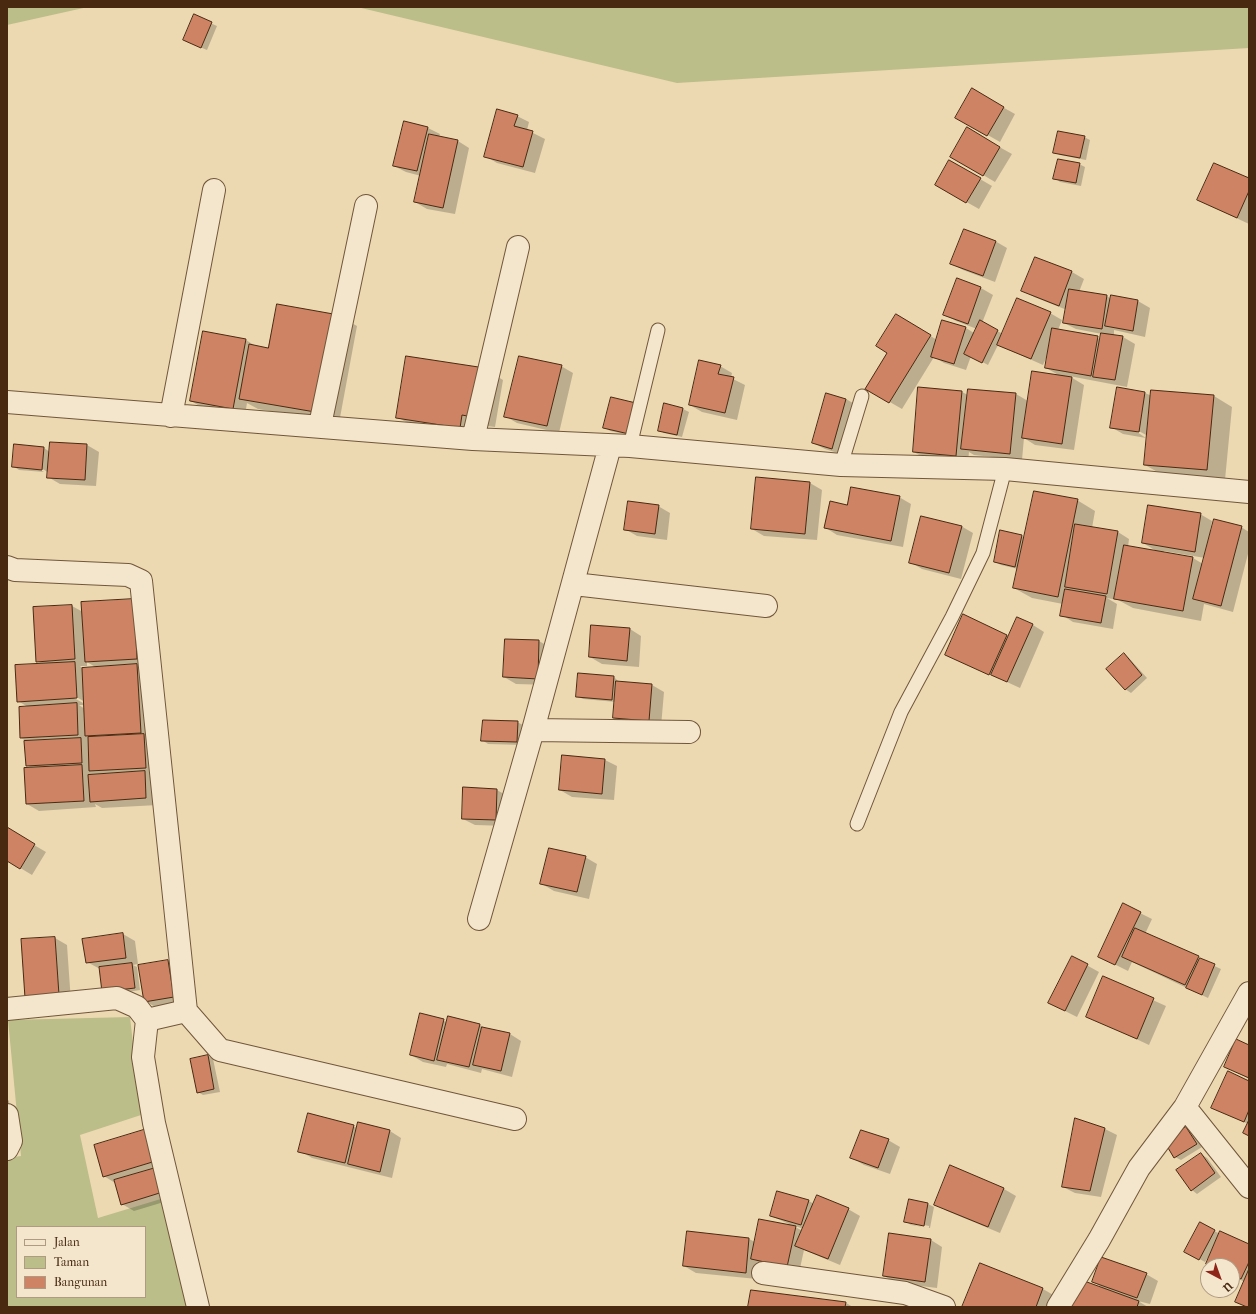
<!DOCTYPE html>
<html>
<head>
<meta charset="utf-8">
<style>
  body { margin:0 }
  #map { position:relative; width:1256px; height:1314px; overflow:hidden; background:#ecd9b2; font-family:"IM FELL French Canon",serif }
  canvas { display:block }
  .frame { position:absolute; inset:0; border:8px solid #492a11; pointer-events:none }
  .legend { position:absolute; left:16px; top:1226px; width:130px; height:72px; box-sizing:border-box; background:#f3e6cd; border:1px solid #af9b82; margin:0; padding:5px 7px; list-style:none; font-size:12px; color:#492a11 }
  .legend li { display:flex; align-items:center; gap:8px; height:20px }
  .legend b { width:20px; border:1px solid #af9b82 }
  .north { position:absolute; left:1200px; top:1258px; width:40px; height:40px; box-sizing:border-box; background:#f3e6cd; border:1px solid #af9b82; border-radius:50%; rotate:139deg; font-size:11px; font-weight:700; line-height:16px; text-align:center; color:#492a11 }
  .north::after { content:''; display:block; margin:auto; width:14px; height:18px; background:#8f2418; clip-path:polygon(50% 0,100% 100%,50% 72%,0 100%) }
</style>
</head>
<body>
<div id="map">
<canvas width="1256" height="1314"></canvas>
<div class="frame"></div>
<ul class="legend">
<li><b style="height:5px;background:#f3e6cd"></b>Jalan</li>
<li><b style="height:11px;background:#bcbe89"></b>Taman</li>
<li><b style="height:11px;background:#cd8364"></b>Bangunan</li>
</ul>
<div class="north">U</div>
</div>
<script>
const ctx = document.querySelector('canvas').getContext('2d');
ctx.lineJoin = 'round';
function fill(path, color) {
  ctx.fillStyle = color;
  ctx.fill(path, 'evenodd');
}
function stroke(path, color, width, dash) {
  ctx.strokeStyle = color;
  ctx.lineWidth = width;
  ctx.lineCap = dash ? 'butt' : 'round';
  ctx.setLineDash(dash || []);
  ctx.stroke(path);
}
const green = new Path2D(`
  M7,7h81l-81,18z
  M357,7h892v41l-572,35z
  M130,1017l11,98 -61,20 18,83 66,-20 29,109h-186v-149l14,-2 -13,-136zM17,1227h128v70h-128z`);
const shadow = new Path2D(`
  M194,16l23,10 -10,24 -17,-7z
  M972,90l43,24 -15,28 -44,-25z
  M517,116l12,6 -2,8 18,9 -10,34 -38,-10 -12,-7z
  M428,128l12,6 -1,3 19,4 11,7 -14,66 -28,-5 -12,-7 6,-26 -15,-4 -12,-6z
  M967,129l45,25 -17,28 -44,-26z
  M1084,137l6,3 -4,20 -26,-5 -6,-3z
  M949,161l43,25 -13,23 -43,-24z
  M1079,164l6,3 -4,19 -21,-4 -5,-4z
  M1249,179v45l-51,-24z
  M995,241l12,7 -12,34 -32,-12 -11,-6z
  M1035,258l37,14 12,7 -5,13 28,4 4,3v-2l27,4 12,7 -5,29 -31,-7v6l9,1 12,7 -8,43 -58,-11 15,9 -10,65 -39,-5 -11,-7 -2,22 -48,-5 -5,-3 -1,10 -42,-3 -12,-7 48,-60 6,3 48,-1 12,7 34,-24 -16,-9 2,-14 -5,11 -45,-20 -10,20 -17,-9 -5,14 -22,-7 -10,-6 -32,52 -35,-20 41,-67 29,18 6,-19 23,7 8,5 3,-4 -21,-8 -12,-7 13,-34 24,8 12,7 -11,28 21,11 47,-21 12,7 -4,10 43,9 1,-5 -26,-5 -12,-6 3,-13 -33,-13 -12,-7z
  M339,316l18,10 -18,97 -81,-14 -11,-6 -2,12 -42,-7 -12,-7 55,-61 11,7 12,2z
  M561,366l12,7 -14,60 -42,-10 -12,-7z
  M720,366l12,7 -1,5 14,7 -8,35 -35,-8 -12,-7z
  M485,369l18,11 -8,47 -16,-2 -1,12 -63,-10 -18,-10z
  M1118,388l27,5 7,3h62l18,11 -7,73 -62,-5 -18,-10 3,-29 -13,-7 -1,1 12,8 -23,-4 -12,-7z
  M827,394l19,5 12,7 -14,49 -19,-6 -12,-6z
  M611,398l24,38 -25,-5 -6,-4z
  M665,405l18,4 6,3 -7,25 -18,-4 -5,-3z
  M87,445l12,7 -3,34 -36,-2 -12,-7 1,-4 -11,-7 -1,2 7,4 -25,-2 -6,-4 31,-18 6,4z
  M810,483l12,7 -5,50 -53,-4 -12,-7z
  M899,497l12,7 -8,43 -66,-12 -11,-7 22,-22z
  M1077,500l18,11 -3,17 26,4 11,7 -1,8 30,5 -15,-9 57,-29 12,7 -2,11 31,-5 8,5v18l-16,62 -29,-8 -3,17 -68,-13 -15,-8 -11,-2 10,6 -4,25 -40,-7 -11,-7 1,-11 -31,-6 -18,-10 4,-19 -17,-4 -6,-3 6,-31 24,6zM1164,551l41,7 -2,6 -10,-6 -30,-5z
  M658,506l12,7 -3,27 -30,-4 -12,-7z
  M961,526l12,7 -12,46 -39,-10 -12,-7z
  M134,600l15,65 -11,1 17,9 2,99 -8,1 8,4 1,26 -56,3 -7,-4 1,3 -57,4 -12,-7 6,-35 -6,-4 1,-23 -7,-4 7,-31 -10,-6 26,-36 -7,-4 -3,-53 38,-2 11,6zM87,662l10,6 -13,1 -4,-3h7zM73,695l12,7v2l-13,-7zM79,705h6v4z
  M1033,625l11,7 -24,56 -74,-34 61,-19 2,2z
  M630,629l11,7 -2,31 -37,-3 -12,-7z
  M539,641l12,7 -2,37 -33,-1 -12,-7z
  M1124,654l5,4 18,20 -16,15 -6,-4z
  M614,677l5,5 33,3 12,7 -3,35 -35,-2 -12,-7 2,-16 -33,-3 -6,-3z
  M517,722l6,3 -1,20 -34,-1 -6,-4z
  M605,760l12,6 -3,34 -42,-3 -12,-7z
  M497,790l12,7 -2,29 -32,-1 -12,-6z
  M7,829l39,23 -14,23 -25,-15z
  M585,857l12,7 -8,35 -35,-8 -12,-7z
  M1140,913l12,6 -7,15 76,35 -13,29 -76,-36 -4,9 -16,-8z
  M123,934l12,7 3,23 -5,1 4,2 3,23 -32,5 -8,-26 -13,-7z
  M55,938l12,7 4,57 -33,2z
  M1072,957l27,15 -22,45 -16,-8z
  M168,961l12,7 6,35 -29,5 -12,-7z
  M1104,978l62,28 -17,39 -62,-29z
  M421,1014l26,8 33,3 7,4 23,5 11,7 -9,36 -30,-8 -1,4 -34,-9 -1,3 -23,-5 -12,-7z
  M1249,1046v33l-24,-13z
  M208,1056l5,3 7,33 -17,3 -5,-3z
  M1249,1082v53l-1,-11 -36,-17z
  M7,1099l2,2 7,50 -9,2z
  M308,1114l50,14 32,3 11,7 -9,40 -80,-20 -12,-7z
  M1186,1128l6,4 10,15 -21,13 -6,-3z
  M149,1129l28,69 -43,13 -12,-7 -7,-21 -11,-7z
  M1105,1129l12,6 -16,62 -26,-4 -12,-6z
  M888,1140l12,7 -10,27 -26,-9 -12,-7z
  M1201,1154l6,4 14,19 -24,17 -5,-4z
  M1004,1189l12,7 -16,37 -53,-22 -12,-7z
  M909,1200l19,4 6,3 -4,21 -19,-3 -6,-4zM910,1222l19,4v2l-19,-4z
  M809,1201l5,3 34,5 12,7 -20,49 -36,-15 -5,23 -42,6 -61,-6 -12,-7 65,-27 6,3 34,-16v-2l-18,-8zM795,1226l9,3 -1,2 -8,-4z
  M1201,1224l19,10 29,11v62l-13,-5 9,-20 -13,-6v-10h-21l-1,-10h-1l-4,6 -20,-11z
  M931,1240l11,7 -5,41 -41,-5 -12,-7z
  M980,1265l63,24 12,7 -5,11h-87z
  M1146,1274l12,7 -8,23 -12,-3 10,6h-81l37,-18 -10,-7z
  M751,1291l95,12 7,4h-104z`);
const building = new Path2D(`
  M194,14l18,8 -11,26 -18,-8z
  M972,88l32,19 -17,29 -32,-18z
  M497,109l21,6 -4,11 19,5 -10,36 -39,-10z
  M404,121l24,6 -11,44 -24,-5z
  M967,127l33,20 -17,29 -33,-19z
  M1058,131l27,5 -5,22 -27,-5z
  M429,134l29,6 -15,68 -29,-6z
  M1058,159l22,4 -4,20 -23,-4z
  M949,160l32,18 -15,25 -31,-18z
  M1214,163l35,15v13l-12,27 -40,-18z
  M964,229l32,12 -13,35 -33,-12z
  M1035,257l37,14 -13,35 -38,-15z
  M957,278l24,9 -13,37 -25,-9z
  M1069,289l38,6 -5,34 -39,-6z
  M1111,295l27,5 -5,31 -28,-5z
  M1017,298l34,14 -20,47 -34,-14z
  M277,304l62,11 -18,98 -82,-14 10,-55 19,4z
  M896,314l35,21 -42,68 -24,-14 22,-36 -11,-7z
  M942,320l24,7 -12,37 -23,-7z
  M980,320l18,10 -16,33 -18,-9z
  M1052,328l46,8 -7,40 -46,-8z
  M203,331l43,8 -13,70 -43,-8z
  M1101,333l22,3 -8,44 -22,-3z
  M406,356l79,12 -8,50 -15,-3 -2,13 -64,-10z
  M519,356l43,9 -15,61 -43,-9z
  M699,360l22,5 -3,9 16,3 -9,36 -36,-8z
  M1032,371l40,6 -10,67 -40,-6z
  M918,387l44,4 -6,65 -43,-4z
  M1117,387l28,5 -6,40 -29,-4z
  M968,389l48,4 -6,61 -49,-5z
  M1151,390l63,5 -7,75 -63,-5z
  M826,393l20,6 -14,50 -20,-6z
  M611,397l25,6 -7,31 -26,-6z
  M664,403l19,5 -6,27 -19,-4z
  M50,442l37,2 -2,36 -38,-2z
  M14,444l30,3 -2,23 -30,-3z
  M756,477l54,5 -5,52 -54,-5z
  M851,487l49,9 -9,45 -67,-13 6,-27 17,4z
  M1034,491l44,8 -20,98 -45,-9z
  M628,501l31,4 -4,29 -31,-4z
  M1148,505l53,8 -6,39 -53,-9z
  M921,516l41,10 -13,47 -40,-10z
  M1214,519l28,7 -21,80 -28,-7z
  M1075,524l43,7 -11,63 -42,-7z
  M1000,530l22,5 -7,32 -21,-5z
  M1124,545l69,12 -10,54 -69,-12z
  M1065,589l41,7 -5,27 -41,-7z
  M134,599l3,60 -52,3 -4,-60z
  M72,605l3,54 -39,3 -3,-55z
  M963,614l44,21 -18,40 -44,-20z
  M1017,617l16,7 -26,58 -16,-7z
  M591,625l39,3 -3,33 -38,-4z
  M505,639l34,1 -1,39 -35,-2z
  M1124,653l18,22 -17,15 -19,-21z
  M75,662l2,36 -60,4 -2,-37z
  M137,664l4,69 -56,3 -3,-68z
  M578,673l36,3 -2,24 -36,-3z
  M616,681l36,3 -3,37 -36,-3z
  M77,703l1,32 -58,3 -1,-31z
  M483,720l35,1 -1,21 -36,-1z
  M144,734l2,34 -57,3 -1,-34z
  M81,738l1,25 -56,3 -2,-25z
  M562,755l43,4 -3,35 -43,-4z
  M82,765l2,36 -58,3 -2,-36z
  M145,771l1,27 -56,4 -2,-27z
  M463,787l34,2 -1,31 -34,-1z
  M7,827l28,17 -15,25 -13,-8z
  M549,848l37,8 -9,36 -37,-8z
  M1123,903l18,9 -26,53 -17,-8z
  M1135,928l64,28 -14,29 -63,-28z
  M123,933l3,25 -40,5 -4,-24z
  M55,937l4,58 -34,3 -4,-59z
  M1072,956l16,8 -23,47 -17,-8z
  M1200,958l15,6 -13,31 -16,-7z
  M168,960l6,37 -30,5 -6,-37z
  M132,963l3,25 -33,4 -3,-25z
  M1103,976l51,22 -17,41 -51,-22z
  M420,1013l24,6 -10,42 -24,-6z
  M448,1016l32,8 -11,43 -32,-7z
  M482,1027l28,6 -9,38 -28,-6z
  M1236,1039l13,6v33l-25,-11z
  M208,1055l6,34 -17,4 -7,-34z
  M1228,1071l21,10v29l-5,12 -33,-14z
  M308,1113l46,12 -9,38 -47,-11z
  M1075,1118l30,10 -15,63 -28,-4z
  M1249,1120v16l-6,-3z
  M358,1122l32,8 -10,42 -32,-8z
  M1186,1127l11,17 -23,14 -10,-17z
  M150,1128l9,32 -56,17 -9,-32z
  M861,1130l28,9 -11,29 -28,-10z
  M1201,1153l14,20 -24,18 -15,-21z
  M950,1165l54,23 -16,39 -54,-22z
  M159,1167l7,24 -45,14 -7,-25z
  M777,1191l32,9 -8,25 -31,-9z
  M817,1195l32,13 -21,51 -33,-13z
  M909,1199l19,4 -4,23 -20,-4z
  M759,1219l37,7 -9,41 -36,-8z
  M1200,1222l15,8 -16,30 -15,-8z
  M687,1231l62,7 -3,35 -63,-7z
  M1220,1231l29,13v18l-8,17 -9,-4v-9h-22l-4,-2z
  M889,1233l42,6 -6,43 -42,-6z
  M1101,1257l46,16 -10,25 -45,-16z
  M980,1263l63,25 -7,19h-74z
  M1249,1269v38h-2l-12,-5z
  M1076,1278l63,23 -2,6h-72z
  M751,1290l95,12 -1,5h-97z`);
const lane = new Path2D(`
  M630,446l28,-116
  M841,465l21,-69
  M857,824l44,-112 51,-95 31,-64 22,-84`);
const street = new Path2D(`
  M7,402l466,37 157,7 211,19 164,4 244,23
  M171,416l43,-226
  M320,425l46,-219
  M473,439l45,-192
  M7,567l8,3 113,5 13,6 45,430 34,39 295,69
  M574,584l192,22
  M533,730l156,2
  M479,919l54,-189 77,-284
  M1249,993l-64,114 64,80
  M7,1009l110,-11 20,9 10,13
  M186,1011l-39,9 -4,37 11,66 44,184
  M7,1115l4,26 -4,8
  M763,1273l142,20 39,14
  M1058,1307l41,-67 40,-72 46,-61`);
fill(green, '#bcbe89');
fill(shadow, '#0003');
fill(building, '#cd8364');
stroke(building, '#492a11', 1);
stroke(lane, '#725639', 15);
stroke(street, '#725639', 24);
stroke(lane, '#f3e6cd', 13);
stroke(street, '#f3e6cd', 22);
</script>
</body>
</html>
